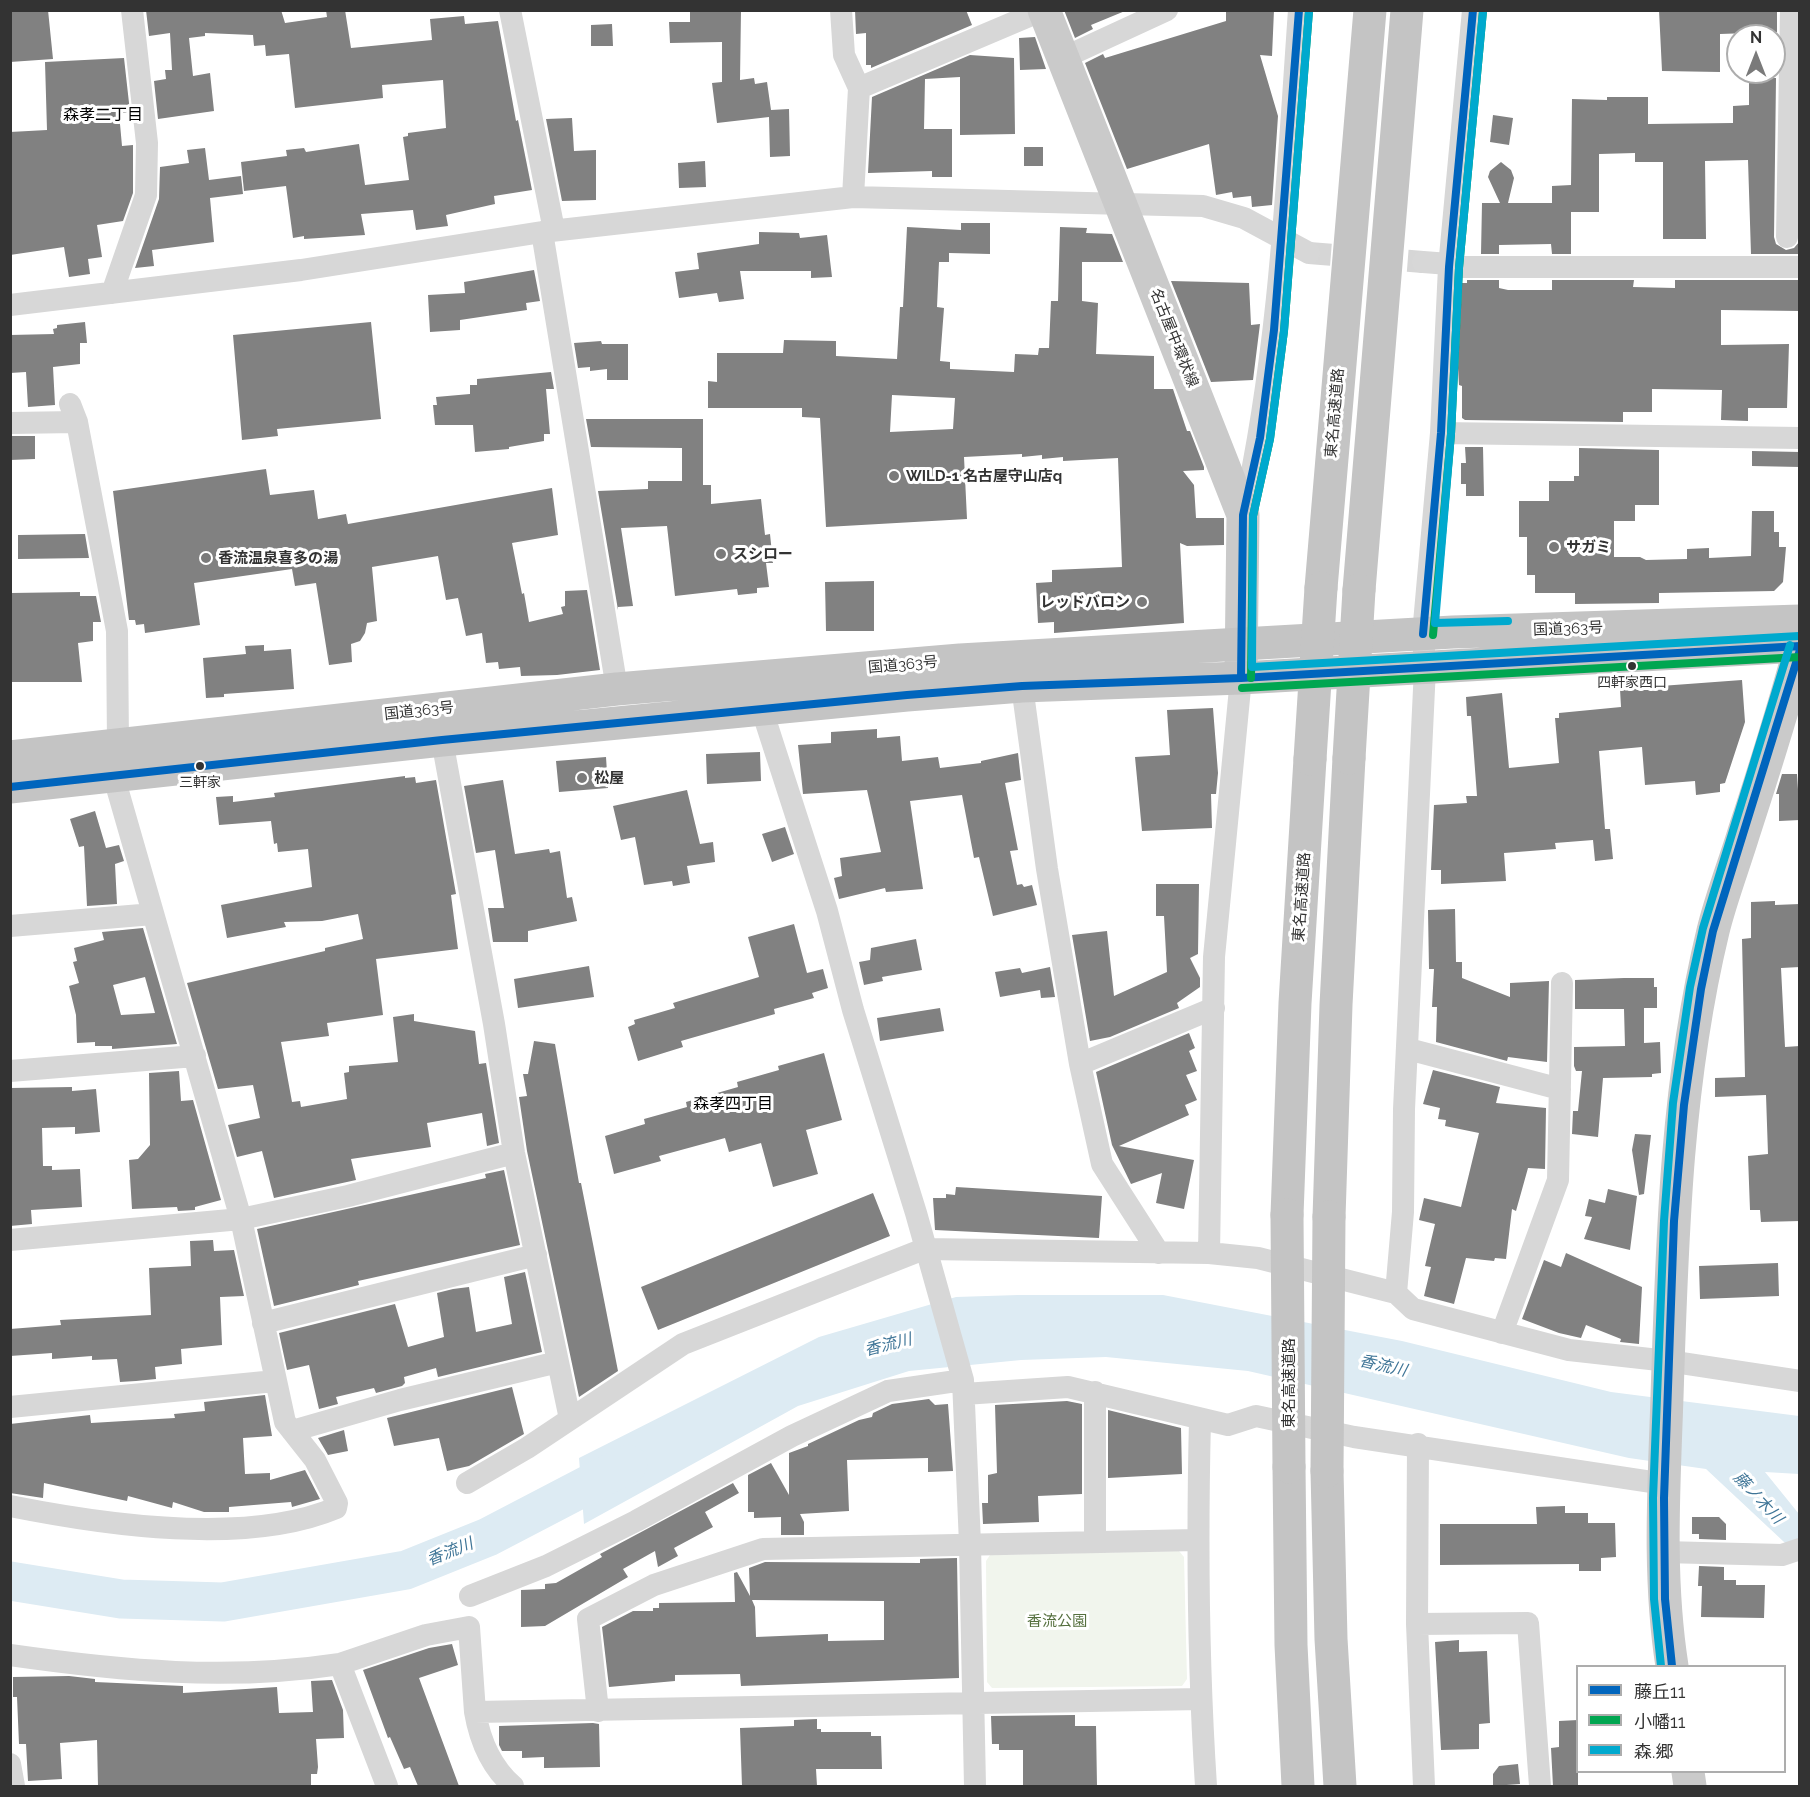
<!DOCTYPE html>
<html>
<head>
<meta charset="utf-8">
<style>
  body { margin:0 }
  #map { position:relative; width:1810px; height:1797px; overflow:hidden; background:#fff; font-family:Raleway,"Noto Sans JP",sans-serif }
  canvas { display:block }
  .frame { position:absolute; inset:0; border:12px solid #333; pointer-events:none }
  .legend { position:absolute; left:1576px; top:1665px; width:210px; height:108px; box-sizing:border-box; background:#fff; border:2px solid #adadad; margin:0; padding:8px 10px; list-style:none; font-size:18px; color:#333 }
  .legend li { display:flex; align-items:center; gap:12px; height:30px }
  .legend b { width:30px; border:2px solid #adadad }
  .north { position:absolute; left:1726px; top:24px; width:60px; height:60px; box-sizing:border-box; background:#fff; border:2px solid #adadad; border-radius:50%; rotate:0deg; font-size:16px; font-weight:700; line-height:24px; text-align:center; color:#333 }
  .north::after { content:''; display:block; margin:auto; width:21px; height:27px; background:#7a7a7a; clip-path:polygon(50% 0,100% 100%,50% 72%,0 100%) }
</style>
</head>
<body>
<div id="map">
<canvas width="1810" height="1797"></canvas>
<div class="frame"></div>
<ul class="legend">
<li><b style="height:8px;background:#0065bd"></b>藤丘11</li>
<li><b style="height:8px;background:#00a651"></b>小幡11</li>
<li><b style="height:8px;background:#00a9ce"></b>森.郷</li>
</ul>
<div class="north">N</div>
</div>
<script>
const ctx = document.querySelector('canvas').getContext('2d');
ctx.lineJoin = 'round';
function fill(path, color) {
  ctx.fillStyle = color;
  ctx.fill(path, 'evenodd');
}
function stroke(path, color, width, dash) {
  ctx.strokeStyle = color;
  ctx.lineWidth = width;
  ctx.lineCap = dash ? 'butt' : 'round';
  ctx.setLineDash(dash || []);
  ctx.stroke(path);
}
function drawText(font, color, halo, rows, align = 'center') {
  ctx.font = font + ' Raleway,"Noto Sans JP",sans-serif';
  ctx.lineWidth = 6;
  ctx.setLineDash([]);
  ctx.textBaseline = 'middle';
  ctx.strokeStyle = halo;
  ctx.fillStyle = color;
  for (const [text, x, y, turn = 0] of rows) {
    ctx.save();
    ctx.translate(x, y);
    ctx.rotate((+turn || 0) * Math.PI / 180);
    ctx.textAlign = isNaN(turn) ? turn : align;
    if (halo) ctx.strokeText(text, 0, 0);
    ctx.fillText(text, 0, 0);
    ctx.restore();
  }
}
const green = new Path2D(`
  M1179,1551l5,6 3,122 -5,7 -190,2 -5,-6 -1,-121 4,-6z`);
const water = new Path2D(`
  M1018,1295h145l239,46 209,51 188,24v58l-34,-2 34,42v42l-93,-87 -77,-11 -381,-87 -142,-14 -85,3 -112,11 -111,35 -214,118 -5,-66 240,-121 137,-40z`);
const river = new Path2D(`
  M10,1581l111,18 102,3 183,-32 82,-33 140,-73`);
const building = new Path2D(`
  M10,10h38l5,49 -43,3z
  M146,10h135l4,13 42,-6 -1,-7h19l6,38 81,-8 -2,-21 34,-3 1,8 33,-3 18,100 2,-1 14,70 -38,6 1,8 -49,11 2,11 -32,4 -3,-20 -52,4 4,21 -61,4v-3l-11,2 -7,-52 -42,5 -3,-29 46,-6 -1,-6 18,-2 2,4 53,-8 6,41 44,-5 -6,-43 5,-1v-3l38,-5 -3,-48 -61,5 1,13 -88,10 -6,-54 -23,2 -1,-11 -11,1 -1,-11 -48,-2v3l-16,2 4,38 17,-3 4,38 -56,8 -4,-38 12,-2 -1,-9h7l-2,-37 -21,3z
  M741,10l-1,70 14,-2 1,6 12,-2 4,28 18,-1 1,47 -20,1 -1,-40 -52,6 -5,-40 10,-1v-40l-52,1 -1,-21h21v-10z
  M855,10h111l6,15 -101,43v-3h-5v-32l-10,1z
  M1064,10h60l1,1 -34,14 2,4 -18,9z
  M1226,10h48l-2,46 -12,-1 18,61 -6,89 -20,2 -1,-11 -18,2 -1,-6 -16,3 -7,-51 -82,25 -42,-106 18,-9 2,4 121,-37z
  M1659,10h118v22l-57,2v38l-58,-1z
  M612,24l1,22h-22v-21z
  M1035,37l11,32 -26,1 -1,-32z
  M970,55l44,3 1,76 -55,1v-58l-35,2 -1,50h28v48h-20v-6l-64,2 4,-76z
  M124,58l6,54 -11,1 3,33 11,-1v48l-10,28 -26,4 5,32 -14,2 2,15 -21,3 -5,-30 -54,8v-123l37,-2 -2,-68z
  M1749,78h27l-2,159 2,7 10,6 8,-2 6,-7v13h-49l-3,-94 -43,1 1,78h-43v-77h-28v-9l-36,1v58h-28v42h-19l-1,-10 -52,1v9h-18l1,-51h18l-12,-26 2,-6 11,-9 10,8 3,8 -6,25h44v-17l19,-1 1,-86 35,1v-3h41v27l85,-1v-17l16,-1z
  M1493,115l20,3 -4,27 -19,-3z
  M572,118l2,33 22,-1v50l-34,1 -16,-82z
  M1024,147h19v19h-19z
  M205,148l4,32 32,-4 2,18 -33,4 4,44 -62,8 2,16 -19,2 24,-69 1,-32 29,-4 -2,-13z
  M705,161l1,26 -27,1 -1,-25z
  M961,223h29v31l-41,-1v9h-10l-2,45 7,1 -4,53 10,1v7l64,3 1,-18 23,1 1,-7h10l2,-47h7l2,-74 27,1 -1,5 26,1 11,28h-41v39l16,2 -2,51 58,2v33h19l14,42h3l14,36v3l-21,1 11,14 2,33h28v27l-37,1 -7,-3 4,80 -130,10v-11l-16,1 -2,-40 16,-1v-12l70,-3 -4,-109 -55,3v-4l-21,2v-4l-20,2v-3l-58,3 3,62 -141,8 -6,-109 -18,-1v-9h-94v-27l9,1v-29h66l1,-13 52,1v15l61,3 3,-52h3l4,-80 54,3zM892,395l63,3 -2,31 -63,3z
  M759,232l40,1 1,5 27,-3 5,42 -21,1v-7h-71l4,28 -25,3 -2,-9 -38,5 -4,-26 24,-3 -2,-16 62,-9z
  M534,270l6,31 -14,2 1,7 -67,10v10l-30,2 -2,-37 37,-2 -1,-11z
  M1467,280h32v8l9,2h44v-10h82l-1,7 42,1v-8h125v31l-79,-1v35l68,-1 -2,64h-39v13l-27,-1 1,-30 -70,-1v23h-29v10l-158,-2 -3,-2v-32l-3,-1 -1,-17 4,-85h5z
  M1171,281l78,2 2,42 9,-1 -7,56 -42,2z
  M85,322l2,21h-7v21l-27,3 2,38 -27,2 -2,-35 -16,1v-38l44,-1 -1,-5 4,-1v-3z
  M371,322l10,97 -104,10 1,7 -36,4 -9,-105z
  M601,341l1,3h26v36h-21v-11l-17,2v-4l-12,1 -4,-25z
  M551,372l3,17h-8l4,45h-6v7l-35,6v2l-34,3 -2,-27h-38l-2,-20h4l-1,-8 34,-3v-9h7v-6z
  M586,419h117v66h8v19l50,-5 4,36 5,-1 3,29h-7l3,24 -12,1v5l-19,2 -1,-6 -62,7 -8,-70 -46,2 12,78 -15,1v3l-20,-119 50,-2v-8h34v-33l-91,-1z
  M10,436h25v23l-25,1z
  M1465,447h18l1,49h-18v-12h-5v-21h5z
  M1579,448l80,2v55h-24v16h-21v36h26l6,3 41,-1v-10l22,-1v10l42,-2 1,-45h22v21h5v15h7l-3,35 -9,9 -115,2v10l-84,1v-11h-40v-18h-8v-38h-8v-36h30v-20h25v-5h5z
  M1752,451l48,1v15l-48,-1z
  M266,469l4,26 44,-5 4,29 28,-5 2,10 204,-36 6,47 -46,8 10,51 2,-1 5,29 34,-8 -2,-7 4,-1v-15l22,-1 13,80 -43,5 -36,1 -1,-9 -21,2 -1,-7 -12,1 -4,-30 -16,3 -8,-38 -12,2 -8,-44 -66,11 5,54 -10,2 -2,10 -5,8 -9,3 1,18 -23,3 -13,-82 -21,3 -3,-17 -98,14 6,42 -55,8 -1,-9 -8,1 -1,-5h-6l-16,-129z
  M85,534l4,24 -71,1v-24z
  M874,581v50h-48l-1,-49z
  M80,592v4h16l5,26h-8v19l-15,2 4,39h-72l1,-89z
  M264,645v6l27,-2 3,40 -70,5v3l-18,1 -3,-40 43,-4 -1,-8z
  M1742,680l3,42 -20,61 -5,1v8l-24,3 -1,-14 -50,4 -3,-38 -43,4 6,78h5l3,30 -18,2 -2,-21 -38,3 1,6 -52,4 2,28 -65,3v-14h-10l3,-65 33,-2 -1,-7h11l-6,-80h-4l-1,-19 36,-4 7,75 50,-5 -4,-45h4v-5l62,-6 -1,-18z
  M1213,708l5,65 -2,21h-5l1,34 -70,3 -7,-74 35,-2 -3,-45z
  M877,729v9l23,-2 2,25 36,-4 2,11 41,-5v-2l37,-8 3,27 -16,3 13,67 -8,1 7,34 5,-1 2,3 8,-2 5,20 -44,11 -14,-59 -5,1 -12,-63 -52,6 13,88 -37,3 -1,-4 -46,11 -5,-21 8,-2 -2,-18 41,-6 -14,-62 -64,4 -5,-49 33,-2v-11z
  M760,752l1,29 -54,3 -1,-30z
  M606,757l2,31 -49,4 -3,-31z
  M1782,774h15l3,46 -21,1v-27h-3z
  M405,776v2l10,-1 1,6 20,-3 20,114 -5,1 7,54 -82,10 7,56 -56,8 2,13 -48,6 11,60 8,-1 1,6 46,-8 -3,-26 5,-1v-6l49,-4 -5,-45 21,-3v7l61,10 4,33 7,-1 13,80 -12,3 -5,-33 -55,10 4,24 -80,12 5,21 -82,18 -12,-47 -25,6 -9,-32 32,-7 -7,-33 -35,4 -31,-106 138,-32v-3l38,-9 -5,-25 -36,7 -38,1 2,5 -59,11 -6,-33 91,-18 -4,-38 -30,3 -1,-9 -3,1 -3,-23 -52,4 -3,-28 17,-1v6l42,-5 -1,-4z
  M503,780l12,74 34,-5 1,4 10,-2 7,47 5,-1 5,24 -49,10v11h-35l-5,-34h16l-9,-58 -19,3 -12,-67z
  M687,790l13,54 13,-2 2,20 -28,4 3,17 -17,3 -1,-5 -28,4 -9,-48 -14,3 -8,-34z
  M95,811l11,37 13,-3 5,16 -9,3 2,40 -30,2 -3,-60 -5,1 -9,-28z
  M785,827l9,27 -22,8 -10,-28z
  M1156,884h43l-1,70 -8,4 10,20v9l-23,16 2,5 -69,29 -20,4 -18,-106 35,-4 7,65 53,-24 -3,-56h-8z
  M1775,901v4l25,-1v63l-19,1 4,79 15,-1v175l-39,1 -1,-12h-10l-2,-54 20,-2 -2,-59 -51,2v-19l30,-1 -3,-138 9,-1v-36z
  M1455,909l1,53h6v16l48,19v-14l39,-2 -2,81 -39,-5 -1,4 -71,-19 1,-35h-5l2,-38h-5l-1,-59z
  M794,924l13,49 16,-4 5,19 -16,5 2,5 -40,11 1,5 -94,27 2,6 -45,14 -10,-34 7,-3 -1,-4 41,-12 -2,-5 86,-26 -11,-40z
  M143,928l34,116 -65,5v-3h-17v-4l-18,1 -1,-28 -7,-29 10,-3 -6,-21 4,-1 -3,-13 30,-8 -2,-8zM145,977l10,36 -34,2 -8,-30z
  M916,939l6,31 -40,7 1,4 -19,4 -5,-23 11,-2 1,-12z
  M589,966l5,31 -76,11 -4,-29z
  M1050,967l5,30 -14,1 -1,-8 -40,7 -5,-25 25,-4 2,5z
  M1624,978h30v9h3v21h-13v35l16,-1 1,31 -9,1v3l-49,1 -5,59 -26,-3 1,-23h5l4,-40h-6l-2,-5v-19l51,-1 -1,-37h-49v-29z
  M940,1008l4,23 -64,10 -3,-23z
  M1189,1033l6,15 -6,3 8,20 -11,4 11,25 -12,5 4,10 -70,31 75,14 -10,49 -28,-6 6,-30 -31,11 -19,-39 -16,-73z
  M534,1041l21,3 24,139h2l37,188 -39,26 -52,-246 -8,-54 8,-1 -4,-22h5z
  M824,1053l18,67 -36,10 12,44 -45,13 -12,-44 -32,9 -4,-14 -66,18 2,5 -47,13 -9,-38 40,-12 -1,-5 43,-12 -1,-5 52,-15 -1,-5 42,-12 -1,-4z
  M1433,1070l67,17 -4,16 50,5 -1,61 -17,-1 -12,43 -4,-2 -6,50 -11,-1 -1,3 -28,-3 -12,46 -30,-8 7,-29 -6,-1 10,-42 -16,-4 5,-22 37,9 18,-74 -34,-7 1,-6 -8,-1 2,-11 -17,-4z
  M179,1071l2,30 12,-1 28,100 -26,7v3l-17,1 -1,-4 -45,2 -3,-49 9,-1 12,-14 -1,-72z
  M72,1087v4l24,-2 4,43 -25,2v-7l-33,1 1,38h9v4l28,-1 2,38 -51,3 1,14 -22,2v-138z
  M1635,1134l16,1 -7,59 -5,1 -7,-45z
  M504,1170l16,75 -162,36 1,4 -85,21 -17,-77 229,-51 -1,-4z
  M956,1187l146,9 -3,42 -164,-8 -2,-32h13v-4l9,1z
  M1608,1189l29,7 -7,54 -46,-11 8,-22 -7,-1 4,-17 16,4z
  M873,1193l17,43 -232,94 -17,-43z
  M213,1240l1,11 20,-1 10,46 -24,1 2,48 -41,4 1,15 -27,3 1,12 -20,2 -16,1 -3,-23 -25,1v-4l-40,3v-6l-42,3v-27l51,-4 -1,-5 91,-5 -2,-47 42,-2 -1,-25z
  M1566,1253l76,34 -3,57 -19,-2 1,-3 -35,-14 -5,13 -22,-5 -37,-14 22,-59 17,7z
  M1778,1263l1,33 -79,3 -1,-33z
  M525,1272l17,80 -104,25 -2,-9 -32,9 1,6 -3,3 -26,7 -2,-5 -38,9 2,7 -19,5 -10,-44 -22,5 -8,-37 116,-29 13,43 36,-10 -7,-44 16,-4 16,-2 7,45 36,-8 -8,-47z
  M512,1387l12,47 -55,32 -22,5 -8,-33 -45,8 -7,-28z
  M265,1395l7,41 -29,2 2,36 25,-1v7l35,-10 15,29 -28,8 -1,-5 -62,5v5h-25l-31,-10 -1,6 -44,-12 -1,5 -83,-18 -1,15 -33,-5v-69l80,-9 1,8 84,-5 -1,-4 31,-3 -1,-9z
  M929,1399l6,6 13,-1 5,67 -25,1v-14l-81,2 2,51 -49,3 4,8v13h-23v-18l-27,1v-6h-6v-37l23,-12 18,32v-42l19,-7v-2l51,-24 13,-3 1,-4 19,-9z
  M1067,1401l15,3v90l-44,2 1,26 -56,2 -1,-21h6v-28l9,-2 -2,-68z
  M1108,1410l73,18 1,46 -74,4z
  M344,1430l4,21 -20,4 -10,-17z
  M733,1483l6,10 -34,19 8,15 -39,21 4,8 -20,11 -3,-16 -32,18 5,8 -83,49 -24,1v-37l24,-1v-5l11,-1 46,-26 -2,-3z
  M1565,1506v7h23v10h27l1,34 -15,1v13h-22v-7l-139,1v-41h97l-1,-17z
  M1692,1517h27l7,7v16l-27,-1v-5h-7z
  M957,1558l2,120 -218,8 -1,-12 -65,1v6l-66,6 -7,-60 31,-16h20v-3h6v-5l76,-1 -1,-29 3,-1 13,24 -1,-28 16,-6 155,1v-4zM752,1600l132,1v39l-56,1v-7l-72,3 -1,-30z
  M1699,1566l25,1v13h12v5h29l-1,33 -63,-1 1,-31h-4z
  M1459,1640v12l28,-1 3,72 -11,1v25l-38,1 -6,-108z
  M452,1644l6,21 -39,13 40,108h-41l-8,-19 -6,2 -14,-32 -2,1 -25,-68 66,-22z
  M69,1676l26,3v3l88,4v7l94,-6 2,26 34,-1 -2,-31 21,-1 11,30 1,28 -28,1 2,28 -1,7h-6v12h-213l-1,-46 -37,3 2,36 -34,2 -2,-37h-7l-2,-47h-4v-20z
  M1075,1715v11h21l1,60h-74v-36h-24v-6h-7l-1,-28z
  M817,1719v10h4v3h50v4h10l1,33h-66l1,17h-75l-2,-58 54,-2v-6z
  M1578,1720v66h-25l-2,-38 8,-1v-26z
  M593,1723l6,1 1,43 -56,1v-11l-22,1v-7h-20l-3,-6v-19z
  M1518,1764l2,20 -27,2v-12l6,-8z`);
const streetTunnel = new Path2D(`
  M1309,253l114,9`);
const street = new Path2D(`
  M510,10l44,220
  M841,10l3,45 15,33 -6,109
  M1473,10l-24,257 -8,166 -18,201 2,34 -21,441 -1,103 -7,81 17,16 156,41 99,11 132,20
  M1063,58l104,-48
  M859,88l184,-78
  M542,232l75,457
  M1787,237l4,-227
  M1423,262l26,2
  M1449,267h351
  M112,293l34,-98 1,-52 -15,-133
  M10,305l291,-35 241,-38 311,-35 350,9 41,12 65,35
  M70,404l7,18 40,209 1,113
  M10,423l67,-1
  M1441,433l359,5
  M1243,515c37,-166 44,-336 56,-505
  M1022,686l25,183 33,195 22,100 57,89
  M761,707l66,204 26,99 63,203 47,167 7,164 5,242
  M442,740l52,284 20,129 56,266
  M10,926l143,-12
  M1408,1049l152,40
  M1080,1064l134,-56
  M10,1071l185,-15
  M10,1240l231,-21 107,-23 166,-43
  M1209,1253l5,-296 27,-279
  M263,1323l273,-68
  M1502,1333l56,-153 4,-197
  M1095,1392v150
  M964,1394l104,-7 160,38 28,-9 98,21 311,47
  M10,1407l265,-26
  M1200,1419c-3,123 -2,245 6,367
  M292,1431l108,-31 158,-38
  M1418,1444l-1,180 7,162
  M467,1483l60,-35 156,-104 241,-95 285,4 49,5 138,35
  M10,1506c95,19 236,40 326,2l1,-5 -22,-43 -30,-38 -44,-203 -128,-445
  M1663,1552l119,3 18,-6
  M470,1596l76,-30 90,-45 156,-85 96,-45 75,-11
  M1417,1624l111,-1 12,163
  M10,1655c112,16 218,26 330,9
  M598,1711l-10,-92 66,-34 109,-36 434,-9
  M10,1764l4,22
  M387,1786l-47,-122 86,-29 43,-8 6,85
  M513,1786c-22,-19 -33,-45 -38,-74l726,-13`);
const primary = new Path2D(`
  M1044,10l199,505 -2,158
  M1672,1666c-14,-89 -8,-180 -5,-269 5,-156 9,-313 46,-466 8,-33 21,-66 31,-99 20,-61 39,-122 56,-184
  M1688,1772l2,14`);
const highway = new Path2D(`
  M1321,588l49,-578
  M1359,590l48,-580
  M10,757l607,-68 343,-29 493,-28 347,-11
  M10,787l432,-47 465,-45 115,-9 219,-8 559,-32
  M1287,1215l8,-212 15,-244
  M1329,1217l7,-212 13,-247
  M1289,1467l2,178 7,141
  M1327,1471l4,168 9,147`);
const highwayBridge = new Path2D(`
  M1349,758l10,-168
  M1310,759l11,-171
  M1287,1215l2,252
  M1327,1471l2,-254`);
const bus1 = new Path2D(`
  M1423,634l18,-201 8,-166 24,-257
  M1241,678l2,-163 17,-77 14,-108 25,-320
  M10,787l432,-47 465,-45 115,-9 219,-8 559,-32
  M1672,1666l-7,-67 -1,-101 10,-277 10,-116 17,-116 12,-58 87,-281`);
const bus2 = new Path2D(`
  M1433,635l18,-201 8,-166 24,-257
  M1251,678l2,-162 17,-77 14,-108 25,-320
  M1242,688l558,-31`);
const bus3 = new Path2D(`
  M1309,11l-25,320 -14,108 -17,77 -1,151 547,-31
  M1483,11l-24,257 -8,166 -16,189 73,-2
  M1661,1666l-7,-67 -1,-101 11,-277 9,-118 17,-116 13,-59 87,-283`);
const markers = [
  [894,476,6,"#7a7a7a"],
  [1554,547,6,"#7a7a7a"],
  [721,554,6,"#7a7a7a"],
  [206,558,6,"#7a7a7a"],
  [1142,602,6,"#7a7a7a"],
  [1632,666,5,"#333"],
  [200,766,5,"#333"],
  [582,778,6,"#7a7a7a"]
];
const busNames = [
  ["四軒家西口",1632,683],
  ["三軒家",200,783]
];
const streetNames = [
  ["名古屋中環状線",1174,338,68],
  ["東名高速道路",1335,413,-85],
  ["国道363号",1568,629,-2],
  ["国道363号",903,665,-5],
  ["国道363号",419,711,-6],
  ["東名高速道路",1302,897,-86],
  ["東名高速道路",1289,1383,-90]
];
const poiNames = [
  ["WILD-1 名古屋守山店q",906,476],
  ["サガミ",1566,547],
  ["スシロー",733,554],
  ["香流温泉喜多の湯",218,558],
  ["レッドバロン",1130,602,"right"],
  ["松屋",594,778]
];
const parkNames = [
  ["香流公園",1057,1621]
];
const neighbourhoodNames = [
  ["森孝二丁目",103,115],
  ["森孝四丁目",733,1104]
];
const waterNames = [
  ["香流川",888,1345,-14],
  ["香流川",1383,1366,13],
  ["藤ノ木川",1758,1498,47],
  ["香流川",450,1552,-22]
];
fill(green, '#f1f5ed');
fill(water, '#ddebf3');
stroke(river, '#ddebf3', 39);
fill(building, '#818181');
stroke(streetTunnel, '#d6d6d6', 22, [22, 11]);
stroke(street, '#d7d7d7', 22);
stroke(primary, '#cacaca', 33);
stroke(highway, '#c4c4c4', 33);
stroke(highwayBridge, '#c4c4c4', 33);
stroke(bus1, '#0065bd', 8);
stroke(bus2, '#00a651', 8);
stroke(bus3, '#00a9ce', 8);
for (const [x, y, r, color] of markers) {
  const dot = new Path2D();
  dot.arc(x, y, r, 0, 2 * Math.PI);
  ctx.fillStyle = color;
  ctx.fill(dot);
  stroke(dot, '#fff', 2);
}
drawText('14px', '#333', '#fff', busNames);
drawText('15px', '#333', '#fff', streetNames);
drawText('bold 15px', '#333', '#fff', poiNames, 'left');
drawText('15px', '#56703f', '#fff', parkNames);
drawText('16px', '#000', '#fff', neighbourhoodNames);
drawText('italic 16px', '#3f7597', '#fff', waterNames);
</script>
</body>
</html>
